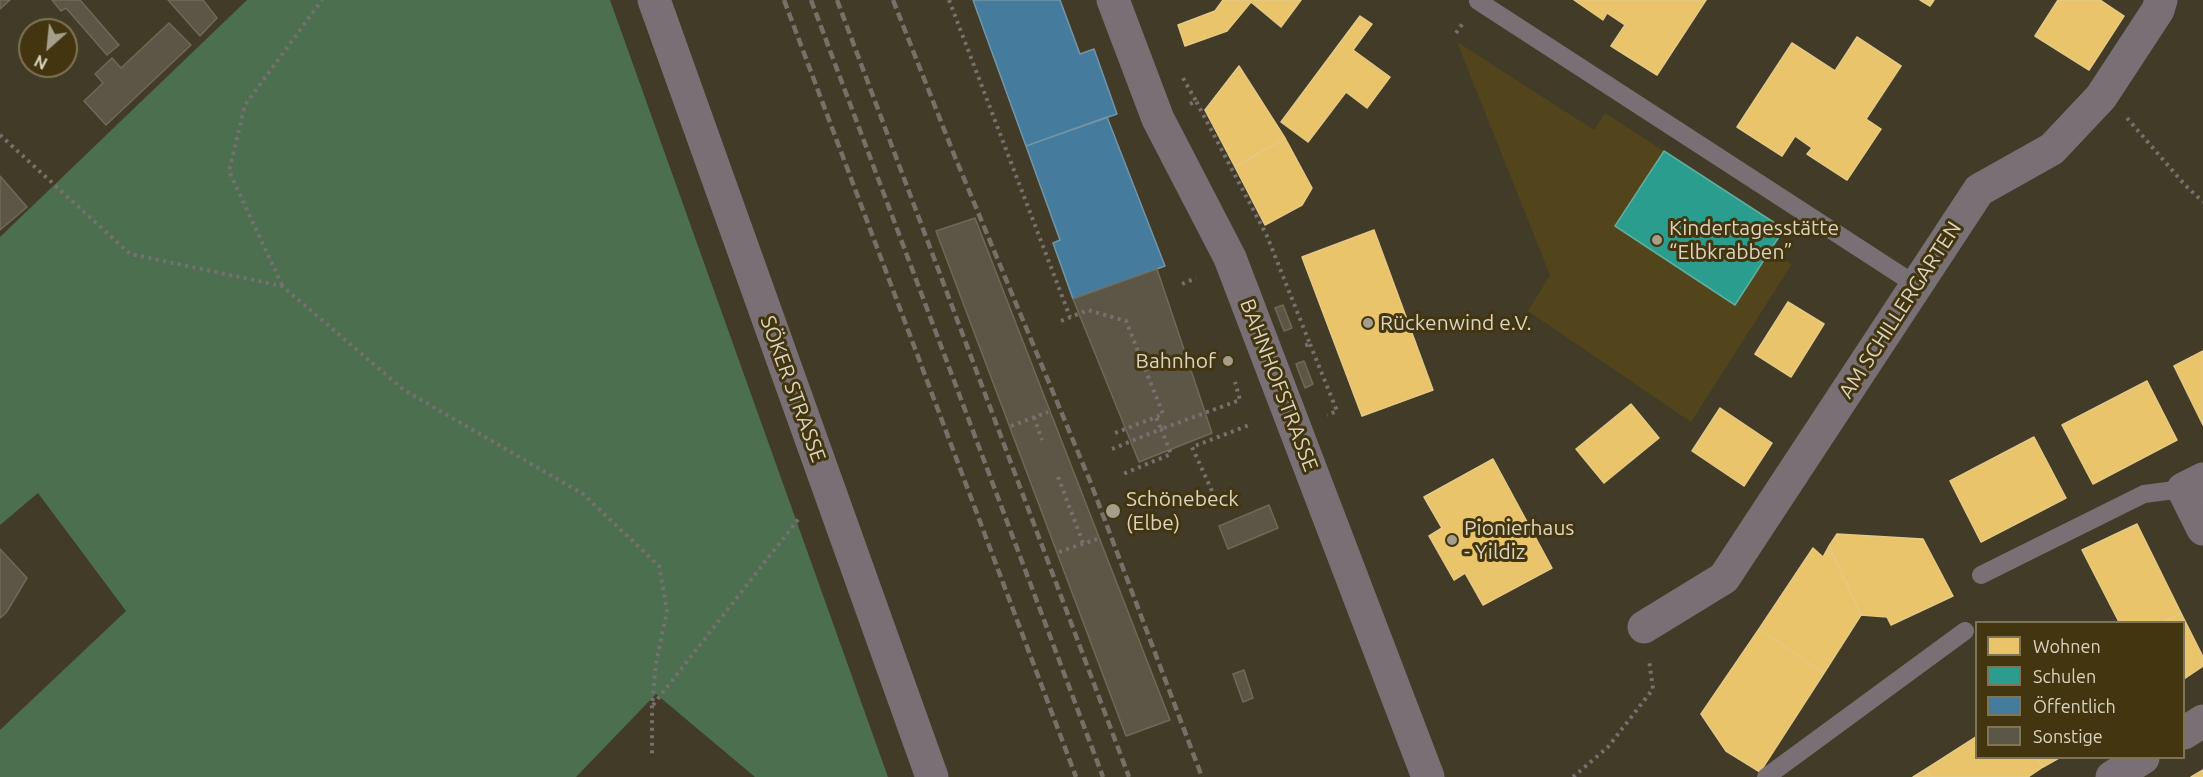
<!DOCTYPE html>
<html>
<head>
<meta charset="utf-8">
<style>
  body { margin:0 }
  #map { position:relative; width:2203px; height:777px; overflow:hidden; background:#423b27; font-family:Ubuntu,sans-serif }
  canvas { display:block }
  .legend { position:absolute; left:1975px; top:621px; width:210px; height:138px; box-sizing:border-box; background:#423510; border:2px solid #7f7556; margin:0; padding:8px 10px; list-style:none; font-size:18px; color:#dbd4c0 }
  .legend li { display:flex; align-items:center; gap:12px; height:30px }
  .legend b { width:30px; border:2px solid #7f7556 }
  .north { position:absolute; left:18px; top:18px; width:60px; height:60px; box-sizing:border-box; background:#423510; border:2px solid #7f7556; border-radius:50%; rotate:207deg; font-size:16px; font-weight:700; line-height:24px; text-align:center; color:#dbd4c0 }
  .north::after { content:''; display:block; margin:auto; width:21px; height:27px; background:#a59e8a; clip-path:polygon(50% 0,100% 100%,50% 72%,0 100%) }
</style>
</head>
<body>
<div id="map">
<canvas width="2203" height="777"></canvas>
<ul class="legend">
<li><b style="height:16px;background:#e9c46a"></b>Wohnen</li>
<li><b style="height:16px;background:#2a9d8f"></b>Schulen</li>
<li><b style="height:16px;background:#457b9d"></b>Öffentlich</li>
<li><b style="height:16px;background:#5c5646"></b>Sonstige</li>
</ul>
<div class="north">N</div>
</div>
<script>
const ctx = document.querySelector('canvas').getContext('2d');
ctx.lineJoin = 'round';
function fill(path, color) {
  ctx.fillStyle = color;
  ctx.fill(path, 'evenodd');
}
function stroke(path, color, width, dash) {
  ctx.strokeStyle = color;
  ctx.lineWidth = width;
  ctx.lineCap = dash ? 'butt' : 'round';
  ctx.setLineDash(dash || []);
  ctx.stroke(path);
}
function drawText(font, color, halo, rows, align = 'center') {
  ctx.font = font + ' Ubuntu,sans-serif';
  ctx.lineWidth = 6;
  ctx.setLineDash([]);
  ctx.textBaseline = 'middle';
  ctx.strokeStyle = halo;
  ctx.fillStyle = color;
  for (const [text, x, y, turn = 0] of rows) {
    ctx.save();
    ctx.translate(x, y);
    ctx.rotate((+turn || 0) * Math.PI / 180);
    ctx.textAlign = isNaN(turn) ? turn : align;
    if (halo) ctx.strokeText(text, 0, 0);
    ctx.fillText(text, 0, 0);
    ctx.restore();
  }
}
const built = new Path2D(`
  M1457,42l137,88 11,-17 179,116 -14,22 22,13 -101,158 -163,-111 22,-36z`);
const green = new Path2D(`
  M247,0h363l278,777h-133l-99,-83 -80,83h-576v-47l126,-119 -88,-118 -38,32v-288z`);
const homes = new Path2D(`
  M1223,0h78l-20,27 -30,-25 -24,29 -42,15 -7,-21 37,-14z
  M1574,0h132l-49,75 -46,-29 14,-21 -18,-12 -4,7z
  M1920,0h14l-4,6z
  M2058,0h42l24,16 -35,54 -54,-34z
  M1360,16l12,8 -19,26 37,27 -23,31 -21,-16 -38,50 -27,-20z
  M1857,37l44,29 -35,53 15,10 -34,51 -40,-26 5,-6 -17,-12 -13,20 -45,-29 55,-84 43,28z
  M1239,66l46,72 -50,29 -30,-57z
  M1285,138l27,50 -10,17 -37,20 -30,-58z
  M1374,230l59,160 -71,26 -60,-159z
  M1788,302l36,22 -33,53 -36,-23z
  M2203,351v74l-29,-59z
  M2147,381l30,59 -84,44 -31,-59z
  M1631,404l28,34 -55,45 -28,-34z
  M1720,408l52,35 -28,43 -52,-35z
  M2034,437l32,61 -85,44 -31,-61z
  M1493,459l59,109 -69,37 -18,-32 -11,7 -25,-44 13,-8 -18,-31z
  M2137,524l44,89 -19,9h-43l-37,-72z
  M1837,534l86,5 30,57 -62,29 -4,-8 -26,-2 -32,-69z
  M1829,546l32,69 -37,58 -65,-44 54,-81 10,9z
  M2181,613l22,44v9l-19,13v-57h-22z
  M1759,629l65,44 -64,99 -34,-21 -25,-37z
  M1976,737v21h61l6,9 -15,10h-97l-5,-8z
  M2037,758h22l-16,9z
  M1926,769l5,8h-18z
  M2203,770v7h-12z`);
const schools = new Path2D(`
  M1664,151l120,78 -49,76 -120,-79z`);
const public = new Path2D(`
  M973,0h87l20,54 14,-5 23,65 -91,32z
  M1107,117l58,149 -92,33 -20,-56 7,-3 -34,-94z`);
const building = new Path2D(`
  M0,0h10l-10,9z
  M52,0h28l39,45 -12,10 -41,-47 -5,3z
  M168,0h35l14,18 -17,18z
  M169,23l22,22 -85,80 -22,-24 19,-18 -8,-9 17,-16 9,10z
  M0,176l27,31 -27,23z
  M975,218l195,502 -44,16 -190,-505z
  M1157,269l55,164 -73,29 -66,-163z
  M1283,305l9,23 -8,3 -9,-23z
  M1304,361l9,23 -8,4 -9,-24z
  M1269,505l9,23 -50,21 -9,-23z
  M0,549l27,29 -21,35 -6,5z
  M1244,670l9,28 -10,4 -10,-28z`);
const path = new Path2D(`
  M949,0l121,317
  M1456,33l7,-10
  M1183,78l13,23
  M1190,104l6,-3 71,135 43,108 -7,2
  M2127,118l58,67 18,17
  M0,135l130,119 152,32 122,104 179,104 76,72 8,45 -11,52 -4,43v51
  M1182,284l14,-6
  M282,285l-53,-114 16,-66 77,-105
  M1061,321l27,-11 38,11 37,93 -7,3
  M1310,344l27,67 -10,4
  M1034,417l8,23
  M1011,426l37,-14
  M1115,433l41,-16 5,12 79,-29 -5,-18
  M1112,449l49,-20 10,25 -48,20
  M1058,477l25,66
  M1212,491l-20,-44 60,-23
  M1059,552l38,-13
  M653,705l147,-188
  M1573,777l35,-30 45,-58 -4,-29`);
const service = new Path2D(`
  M1478,1l438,284
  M1981,575l163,-81 39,-5
  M1766,777l199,-146`);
const minor = new Path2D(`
  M1113,0l45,119 72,139 198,519
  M2203,479l-20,10 20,40
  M1644,627l80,-49 255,-388 73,-41 49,-52 57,-87 3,-10
  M2184,733l19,-12
  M2112,777l31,-19`);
const tertiary = new Path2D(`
  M654,0l278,777`);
const rail = new Path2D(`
  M784,0l292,777
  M811,0l292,777
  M837,0l292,777
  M893,0l62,157 135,324 112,296`);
const markers = [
  [1657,240,6,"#a59e8a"],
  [1368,323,6,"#a59e8a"],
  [1228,361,6,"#a59e8a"],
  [1113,511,8,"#a59e8a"],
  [1452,540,6,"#a59e8a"]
];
const poiNames = [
  ["Kindertagesstätte",1669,228],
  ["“Elbkrabben”",1669,252],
  ["Rückenwind e.V.",1380,323],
  ["Bahnhof",1216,361,"right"],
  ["Schönebeck",1126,499],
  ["(Elbe)",1126,523],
  ["Pionierhaus",1464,528],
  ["- Yildiz",1464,552]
];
const streetNames = [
  ["AM SCHILLERGARTEN",1900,310,-57],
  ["BAHNHOFSTRASSE",1279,385,69],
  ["SÖKER STRASSE",793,389,70]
];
fill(built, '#53451b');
fill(green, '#4c6f50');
fill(homes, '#e9c46a');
stroke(homes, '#e5c984', 1.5);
fill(schools, '#2a9d8f');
stroke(schools, '#5fae9e', 1.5);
fill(public, '#457b9d');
stroke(public, '#7296a8', 1.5);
fill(building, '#5c5646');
stroke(building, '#6f6958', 1.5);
stroke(path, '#77706e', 4, [3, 4.5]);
stroke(service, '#787074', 18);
stroke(minor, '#787074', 33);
stroke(tertiary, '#787074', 33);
stroke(rail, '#777069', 4.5, [9, 4.5]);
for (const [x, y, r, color] of markers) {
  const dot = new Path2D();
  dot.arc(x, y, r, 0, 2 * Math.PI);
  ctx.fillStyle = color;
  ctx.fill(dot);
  stroke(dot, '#423510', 2);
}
drawText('21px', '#dbd4c0', '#423510', poiNames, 'left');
drawText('21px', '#dbd4c0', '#423510', streetNames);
</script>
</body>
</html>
